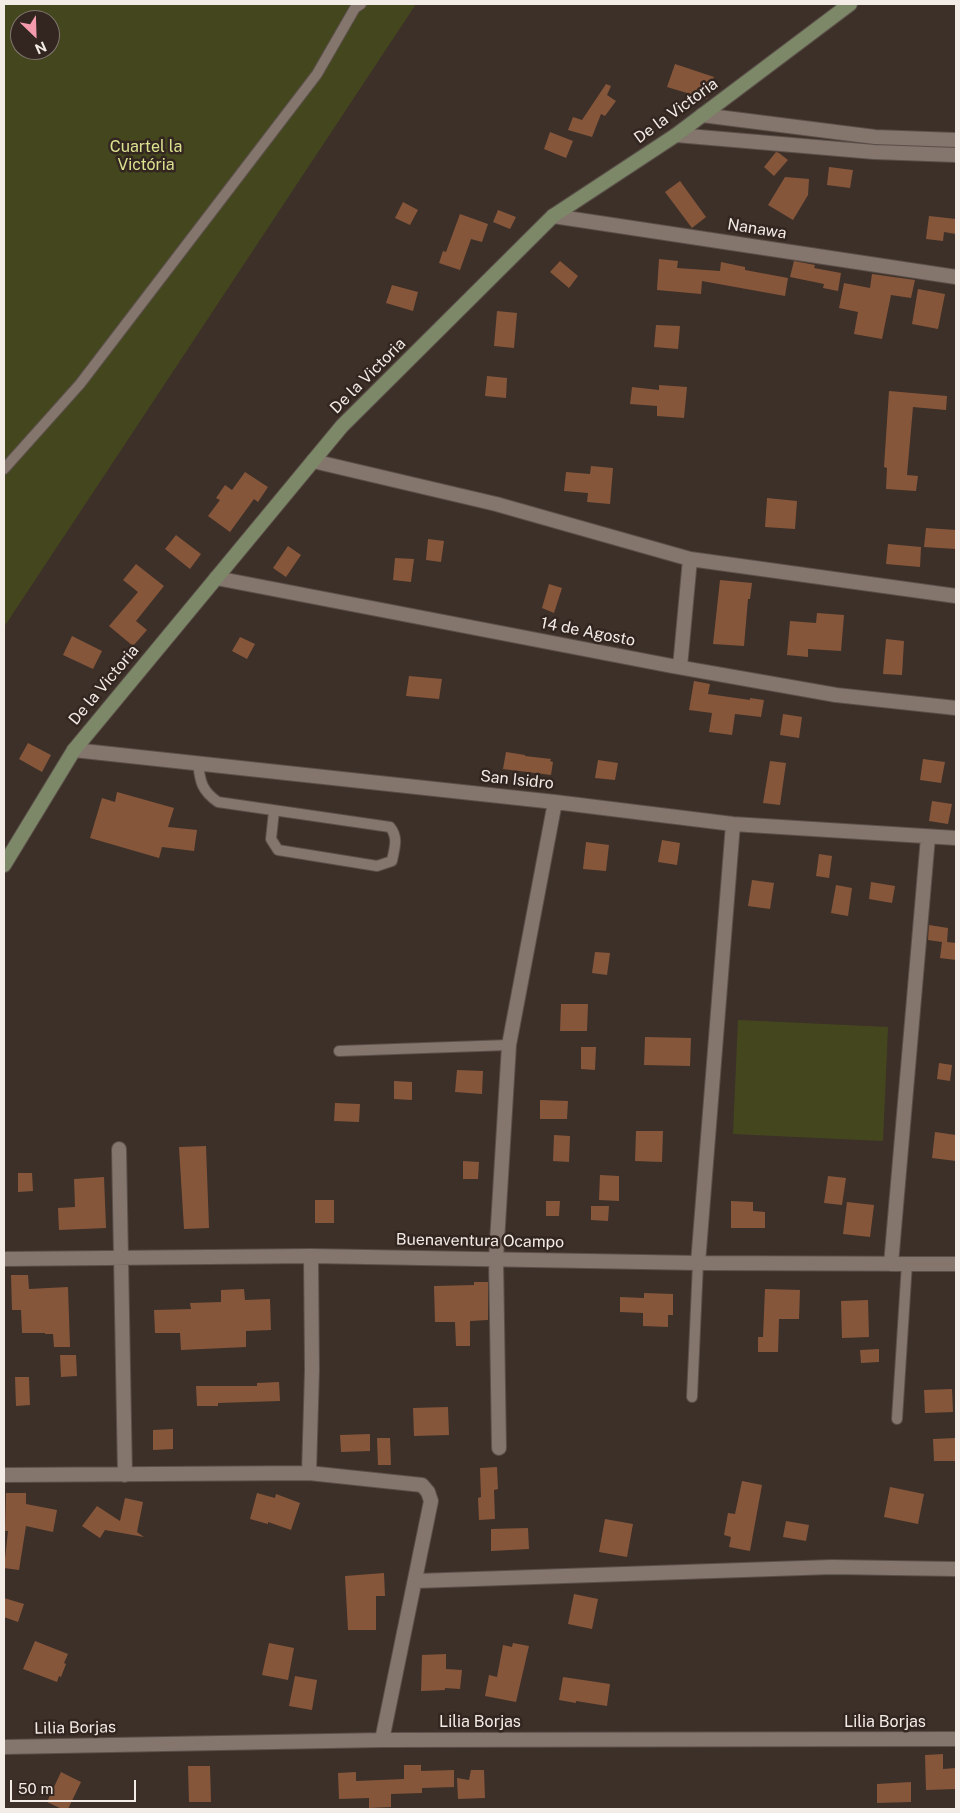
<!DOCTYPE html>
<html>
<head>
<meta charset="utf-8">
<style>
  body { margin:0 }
  #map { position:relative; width:960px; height:1813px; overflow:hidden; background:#3d3029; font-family:"Public Sans",sans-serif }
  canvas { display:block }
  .frame { position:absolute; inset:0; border:5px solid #f3ebe6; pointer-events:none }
  .north { position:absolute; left:10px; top:10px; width:50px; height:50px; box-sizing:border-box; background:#332620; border:1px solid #80756f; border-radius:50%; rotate:156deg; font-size:14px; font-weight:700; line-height:20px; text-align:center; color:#f3ebe6 }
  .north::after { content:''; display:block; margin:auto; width:18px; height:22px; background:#f39aac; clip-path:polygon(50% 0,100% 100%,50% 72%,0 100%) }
  .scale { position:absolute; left:10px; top:1780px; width:126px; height:22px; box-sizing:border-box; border:2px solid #f3ebe6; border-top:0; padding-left:6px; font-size:15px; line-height:18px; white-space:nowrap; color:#f3ebe6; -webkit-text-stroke:4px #332620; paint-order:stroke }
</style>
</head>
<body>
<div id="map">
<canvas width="960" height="1813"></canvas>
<div class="frame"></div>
<div class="north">N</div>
<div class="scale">50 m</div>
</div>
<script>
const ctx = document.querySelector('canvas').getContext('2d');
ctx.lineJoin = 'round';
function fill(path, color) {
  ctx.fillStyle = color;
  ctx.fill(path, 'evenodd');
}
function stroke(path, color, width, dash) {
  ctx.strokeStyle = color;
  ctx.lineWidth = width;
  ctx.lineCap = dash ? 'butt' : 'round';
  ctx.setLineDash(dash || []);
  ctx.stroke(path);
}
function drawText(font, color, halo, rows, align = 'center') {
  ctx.font = font + ' "Public Sans",sans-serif';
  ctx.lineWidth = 5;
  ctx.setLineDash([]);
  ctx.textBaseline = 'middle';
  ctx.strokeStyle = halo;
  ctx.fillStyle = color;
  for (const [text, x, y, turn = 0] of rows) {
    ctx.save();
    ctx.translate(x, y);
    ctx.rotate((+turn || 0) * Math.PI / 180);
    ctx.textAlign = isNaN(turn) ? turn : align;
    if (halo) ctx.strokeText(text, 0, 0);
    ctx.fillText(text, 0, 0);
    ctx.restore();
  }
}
const green = new Path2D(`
  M4,4h412l-412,623zM20,20h30v30h-30z
  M738,1020l150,7 -5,114 -150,-7z`);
const building = new Path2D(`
  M675,64l39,13 -7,22 -40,-12z
  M606,84l5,2 -4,9 9,6 -11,15 -4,-2 -9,23 -24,-7 5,-13 9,3z
  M550,132l23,9 -7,17 -22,-9z
  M776,152l3,1 9,7 -14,16 -10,-9z
  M829,167l24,3 -3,18 -23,-3z
  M785,177l24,2 -1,16 -15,25 -25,-15z
  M680,181l26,36 -14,11 -27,-36z
  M403,202l15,8 -8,15 -15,-7z
  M498,210l18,7 -6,12 -17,-7z
  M460,214l28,10 -6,18 -11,-3 -11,31 -21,-7 4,-12 3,1z
  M929,216l27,3v15l-12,-2 -1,9 -17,-2z
  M659,259l19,2 -1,7 43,3 1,-9 24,5v3l43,8 -3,18 -83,-15 -1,13 -44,-4z
  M560,261l18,15 -9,12 -19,-16z
  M794,261l21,4 -1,3 27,5 -3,18 -15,-3 1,-4 -34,-7z
  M872,274l43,6 -4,18 -20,-3 -9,44 -28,-5 4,-22 -19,-4 5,-25 26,5z
  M392,285l26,7 -5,19 -27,-8z
  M918,289l27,5 -7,35 -26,-5z
  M497,311l20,2 -3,35 -20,-2z
  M656,325l24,1 -2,23 -24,-2z
  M487,376l20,2 -1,20 -21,-2z
  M659,385l28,2 -3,31 -27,-2v-10l-27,-2 2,-17 27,3z
  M889,391l58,5 -1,14 -33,-3 -6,68 11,1 -2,15 -30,-2 1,-21 -3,-1z
  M591,466l22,2 -3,36 -23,-2 1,-9 -24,-2 2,-19 24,2z
  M245,472l23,15 -10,15 -4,-3 -24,33 -22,-16 12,-16 -4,-2 9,-13 7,5z
  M767,498l30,3 -2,28 -30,-2z
  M926,528l30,2v19l-32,-2z
  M176,535l25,19 -11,15 -25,-20z
  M428,539l16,2 -3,21 -15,-2z
  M888,544l33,3 -1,20 -34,-3z
  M288,546l13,9 -15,22 -13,-9z
  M395,558l19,1 -3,23 -18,-2z
  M136,564l28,22 -28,35 11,9 -14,16 -24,-20 29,-34 -15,-12z
  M720,580l32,3 -2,16h-2l-4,47 -31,-2z
  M549,584l13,4 -8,25 -12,-5z
  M817,613l27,2 -3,36 -33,-2v8l-21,-2 3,-34 26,2z
  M72,636l30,15 -9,18 -30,-14z
  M240,637l15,7 -8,15 -15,-8z
  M886,639l18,2 -2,34 -19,-1z
  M409,676l33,3 -3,20 -33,-3z
  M694,681l16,3 -2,10 42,6v-2l14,2 -3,17 -26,-3 -3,21 -23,-3 3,-19 -23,-3z
  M783,714l19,3 -3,21 -19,-3z
  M28,743l23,12 -9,17 -23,-13z
  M506,752l19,3v1l26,3 -1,2 3,1 -2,13 -48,-6z
  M923,759l22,3 -4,21 -21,-3z
  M598,760l20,3 -3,17 -20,-2z
  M770,761l16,2 -6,42 -17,-2z
  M117,792l57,16 -6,19 29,3 -3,21 -32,-4 -3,11 -69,-20 12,-40 13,4z
  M932,801l20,3 -4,20 -19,-3z
  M662,840l18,3 -3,22 -19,-3z
  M586,842l23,3 -3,26 -23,-2z
  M819,854l13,2 -3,22 -13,-2z
  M752,880l22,3 -4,26 -22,-3z
  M871,882l24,4 -3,17 -23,-4z
  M836,885l16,3 -4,28 -17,-3z
  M929,925l19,3 -1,14 9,1v17l-16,-2 2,-16 -14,-2z
  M595,952l15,1 -3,22 -15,-2z
  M561,1004h27l-1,27h-27z
  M645,1037l46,1 -1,28 -46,-1z
  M581,1047h15l-1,23 -14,-1z
  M939,1063l13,2 -2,16 -13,-2z
  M457,1070l26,1 -1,23 -27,-2z
  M394,1081l18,1v18l-18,-1z
  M540,1100l28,1 -1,18h-27z
  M335,1103l25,1 -1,18 -25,-1z
  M636,1131h27l-1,31 -27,-1z
  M935,1132l21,3v26l-24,-3z
  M554,1135l16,1 -1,26 -16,-1z
  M206,1146l3,82 -25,1 -5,-82z
  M463,1161l16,1 -1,17h-15z
  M18,1173h14l1,18 -15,1z
  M600,1175l19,1v25l-20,-1z
  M828,1176l18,2 -4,27 -18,-2z
  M104,1177l2,51 -47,2 -1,-22 17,-1 -1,-28z
  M315,1200h19v23h-19z
  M546,1201h14l-1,15h-13z
  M731,1201l22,1v9l12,1v16h-34z
  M847,1202l27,3 -4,32 -27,-3z
  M591,1206h18l-1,15 -17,-1z
  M11,1275h17l1,14 39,-2 2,60h-16l-1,-13h-8v-1h-23l-1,-23h-9z
  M474,1282h14v38l-18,1v25h-14l-1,-24h-20l-1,-36 40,-1z
  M244,1289l1,11 25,-1 1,31 -25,1v16l-65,3 -1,-17h-25l-1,-23 37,-1 -1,-6 31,-1v-12z
  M765,1289l35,1 -1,29h-20l-1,33h-20v-15h5z
  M644,1293l29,1v21h-5v12l-25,-1v-13l-23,-1v-15l24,1z
  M868,1300l1,37 -27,1 -1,-37z
  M879,1349v13l-18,1 -1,-13z
  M60,1355h16l1,21 -16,1z
  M15,1377h14l1,28 -14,1z
  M279,1382l1,19 -62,2v3h-21l-1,-20h61v-3z
  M952,1389l1,23 -28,1 -1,-23z
  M448,1407l1,28 -35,1 -1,-28z
  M173,1429v20l-20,1v-20z
  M370,1434v17l-29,1 -1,-17z
  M377,1438h13l1,27h-13z
  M956,1438v23h-22l-1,-22z
  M497,1467l1,22 -4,1 1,29 -16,1 -1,-22 3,-1 -1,-29z
  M742,1481l20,4 -12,66 -21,-4 2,-10 -7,-2 4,-22 7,1z
  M890,1487l34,7 -6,30 -34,-7z
  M6,1493h20v11l31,6 -4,22 -27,-6 -7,44 -15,-2 4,-37h-3z
  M257,1493l18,5 1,-4 24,9 -9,27 -23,-8v2l-18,-5z
  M125,1498l18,4 -6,30 7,5 -39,-7 -5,8 -18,-12 15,-20 23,15z
  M605,1519l28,5 -6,33 -28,-5z
  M786,1521l23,4 -3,16 -23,-4z
  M528,1528l1,21 -38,2v-22z
  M384,1573l1,23h-9v34h-28l-3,-54z
  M574,1594l24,5 -6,30 -24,-5z
  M4,1598l20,6 -6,18 -14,-5z
  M35,1641l33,13 -4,9 2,1 -5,13 -2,-1 -2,6 -34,-13z
  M269,1643l25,5 -6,32 -26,-5z
  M513,1643l16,3 -13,56 -31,-6 4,-21 8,2 6,-32 9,2z
  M446,1654v15l16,1 -2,19 -15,-1v2l-24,1 1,-36z
  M295,1676l22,4 -5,30 -23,-4z
  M563,1677l47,7 -3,22 -31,-5v2l-17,-3z
  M943,1754v15l13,-1v21l-30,1 -1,-35z
  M404,1765h17v6l33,-1v17l-32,1v5l-31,1v13l-22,1v-10l-30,1 -1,-26 18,-1v9l48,-2z
  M188,1766h22l1,36h-22z
  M471,1770h13l1,28 -27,1 -1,-21 12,2z
  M61,1772l20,10 -13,27h-6l-15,-7z
  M911,1782v20l-34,1v-19z`);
const service = new Path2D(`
  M4,469l76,-85 237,-310 38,-66 6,-4
  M198,763c2,19 4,28 20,39l172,25c9,11 4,22 2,34l-15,5 -99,-16 -7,-11 3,-28
  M339,1051l170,-6
  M692,1397l6,-134
  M897,1419l10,-156`);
const minor = new Path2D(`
  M702,115l173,22 81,3
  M676,135l198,17 82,3
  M553,216l403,61
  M313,461l183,43 194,55 266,37
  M216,578l456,88 164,29 120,13
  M680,667l10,-108
  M74,750l481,52 178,22 223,14
  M119,1149l6,326
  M4,1259l307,-3 387,7 258,1
  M698,1263l35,-439
  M891,1264l37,-427
  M499,1448l-3,-190 13,-213 46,-243
  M309,1473l3,-103 -1,-114
  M4,1475l305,-2 113,12 6,7 3,9 -49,239
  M416,1581l416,-14 124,2
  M4,1747l378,-7 574,-1`);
const secondary = new Path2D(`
  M4,865l70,-115 268,-324 211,-210 123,-81 174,-131`);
const streetNames = [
  ["De la Victoria",676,111,-36],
  ["Nanawa",757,229,9],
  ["De la Victoria",368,376,-45],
  ["14 de Agosto",588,632,11],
  ["De la Victoria",104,685,-50],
  ["San Isidro",517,780,6],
  ["Buenaventura Ocampo",480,1241,1],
  ["Lilia Borjas",480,1722],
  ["Lilia Borjas",885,1722],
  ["Lilia Borjas",75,1728,-1]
];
const parkNames = [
  ["Cuartel la",146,147],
  ["Victória",146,165]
];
fill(green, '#44471e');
fill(building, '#86563b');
stroke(service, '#5a4f49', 12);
stroke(minor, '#5a4f49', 16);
stroke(secondary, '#5a4f49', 16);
stroke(service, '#84756d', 10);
stroke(minor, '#84756d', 14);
stroke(secondary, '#7d8868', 14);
drawText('16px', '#f3ebe6', '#332620', streetNames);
drawText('16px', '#dae28f', '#332620', parkNames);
</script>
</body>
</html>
